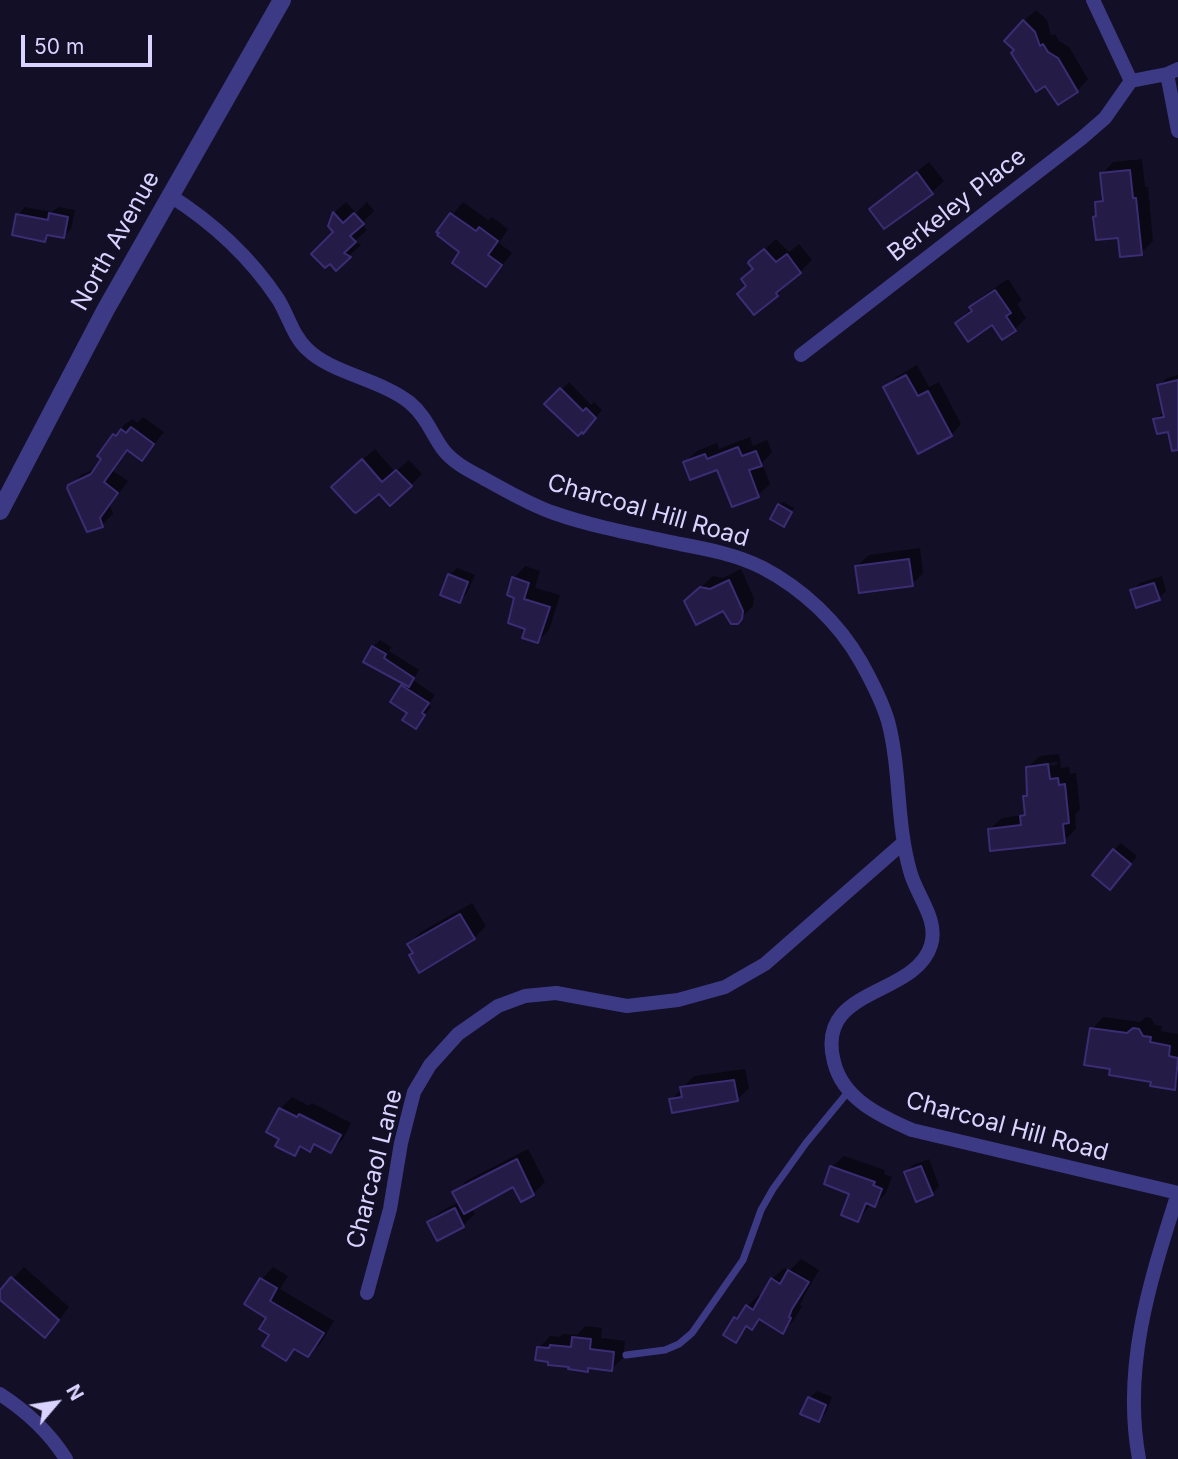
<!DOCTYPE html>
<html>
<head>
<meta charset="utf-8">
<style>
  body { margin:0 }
  #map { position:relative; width:1178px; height:1459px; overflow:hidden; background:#130f26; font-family:Inter,sans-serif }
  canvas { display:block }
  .north { position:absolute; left:21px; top:1368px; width:70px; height:70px; -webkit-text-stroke:5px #130f26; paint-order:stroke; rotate:61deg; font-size:19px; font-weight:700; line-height:28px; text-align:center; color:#d9d4ff }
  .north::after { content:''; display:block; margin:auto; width:24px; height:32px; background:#d9d4ff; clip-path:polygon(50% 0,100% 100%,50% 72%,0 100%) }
  .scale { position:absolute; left:21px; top:35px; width:131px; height:32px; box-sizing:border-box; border:4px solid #d9d4ff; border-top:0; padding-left:9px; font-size:21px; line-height:24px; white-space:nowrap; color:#d9d4ff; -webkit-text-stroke:5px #130f26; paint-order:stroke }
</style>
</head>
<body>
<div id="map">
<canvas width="1178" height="1459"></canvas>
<div class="north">N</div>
<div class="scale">50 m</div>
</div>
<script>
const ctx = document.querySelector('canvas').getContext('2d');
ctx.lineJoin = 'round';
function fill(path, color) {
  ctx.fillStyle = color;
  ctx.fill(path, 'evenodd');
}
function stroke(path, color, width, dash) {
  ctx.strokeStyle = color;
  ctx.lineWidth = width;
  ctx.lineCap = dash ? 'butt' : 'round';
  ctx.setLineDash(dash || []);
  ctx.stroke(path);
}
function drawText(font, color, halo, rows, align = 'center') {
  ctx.font = font + ' Inter,sans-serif';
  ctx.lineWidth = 7;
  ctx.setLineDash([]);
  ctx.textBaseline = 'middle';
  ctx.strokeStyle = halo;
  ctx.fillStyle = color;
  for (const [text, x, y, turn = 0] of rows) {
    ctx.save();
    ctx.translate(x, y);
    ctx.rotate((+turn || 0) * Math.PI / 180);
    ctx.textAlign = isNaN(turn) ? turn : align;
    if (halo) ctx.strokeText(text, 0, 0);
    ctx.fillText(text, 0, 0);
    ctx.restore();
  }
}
const shadow = new Path2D(`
  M1036,10l11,10 4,16 4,-2 4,7 10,6 19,32 -11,12 -61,-41 8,-29z
  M1142,159l3,28h3l5,54 -12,12 -43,-38 -1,-12 7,-7 -2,-22 11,-12z
  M929,162l15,19 -12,11 -30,24 -31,-7z
  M346,202l10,11 11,-11 7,9 -13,13 6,6 -12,11 6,4 -25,23 -1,-36 -5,-6 4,-13z
  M463,202l25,18 4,-3 16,12 -9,14 13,10 -26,32 -24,-34 -23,-20z
  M25,207l27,5 6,-5 17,3 -4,19 -7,7 -13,-2 -6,6 -27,-25z
  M776,239l13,13 10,-8 13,16 -35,35 -29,-10 6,-17 -3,-6z
  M1008,279l14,21 -5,4 9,14 -11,11 -22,-7 -36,1 26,-27z
  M917,365l12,22 10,-5 22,42 -10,11 -66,-48 11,-10z
  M1178,375v53l-23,-9 10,-8 -6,-26 8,-7z
  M569,382l22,23 3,-3 8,8 -11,14 -44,-20z
  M143,417l21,15 -22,27 -13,-10 -16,22 15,10 -18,25 3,8 -11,11 -32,-39 11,-11 18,-8 5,-8 -4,-3 25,-32 8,-5 4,4z
  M750,437l3,9 14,-6 5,12 -10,11 8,21 -12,11 -40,-27 -33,-6 12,-11 20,-8 2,6z
  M375,449l20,23 14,-12 13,14 -11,11 -32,7 -34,-17z
  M783,502l11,6 -7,13 -8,-16z
  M920,548l3,25 -11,11 -55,-18 12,-11z
  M525,566l15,5 -5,17 25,7 -11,35 -11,11 -10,-13 -14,-50z
  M457,568l18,7 -8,18 -7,8 -11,-26z
  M741,569l13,29 -1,8 -16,16 -39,-32 15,-14 10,2z
  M1162,576l4,15 -7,7 -27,-7 8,-8z
  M380,640l11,7 -2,4 30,19 -6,10 22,15 -7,10 3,2 -16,19 -6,-13 -17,-12 13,-18 -32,-36z
  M1059,754l2,14 8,-1 1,7 6,-1 4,37 -5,5 1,14 -12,12 -74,-12 12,-11 21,-3 3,-3 -1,-15 4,-4 -1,-26 12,-11zM1057,762v3l-19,2v-3z
  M1121,843l16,13 -19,24 -4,-30z
  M472,903l14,23 -12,12 -60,15 -5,-9 12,-12z
  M1103,1017l37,5 6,-5 5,1 4,7 7,1 -1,5 17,3v50l-4,4 -62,-20 -20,-39z
  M745,1069l4,19 -12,12h-66l23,-24z
  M292,1097l17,9 3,-3 39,20 -8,16 -12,12 -15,-8 -6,7 -8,-4 -8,8 -13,-16 -1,-29z
  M528,1149l17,33 -12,12 -19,-9 -42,23 3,6 -12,11 -26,13 -8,-16 12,-11 18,-9 -4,-9 11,-12z
  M844,1156l41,14 -1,4 8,3 -6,16 -11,12 -4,-1 -13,16 -7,-27 -19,-26z
  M929,1159l10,27 -7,8 -26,-21 7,-8z
  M801,1259l18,11 -15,26 -4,9 2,1 -8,14 -11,12 -21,-13 -10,9 -3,-2 -13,15 -1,-23 24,-23 3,2 10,-18 12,-11 5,3z
  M24,1267l45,40 -13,17 -56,-26v-5z
  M273,1267l15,9 -8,13 54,32 -14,23 -12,11 -11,-7 -11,11 -15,-24 -2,-18 -22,-14 15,-24z
  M585,1326l17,2 -1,10 24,3 -2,17 -12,11 -21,-2 -3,3 -48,-22 11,-12 10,1 3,-3 14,1z
  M817,1391l15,6 -6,16 -8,7 -9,-22z`);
const building = new Path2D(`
  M1023,20l12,12 5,14 3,-2 5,8 10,6 20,34 -20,13 -13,-19 -9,6 -25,-39 3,-3 -10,-9z
  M1130,170l3,28h3l6,57 -22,2 -2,-19 -22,2 -3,-23 3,-1 -1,-14 8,-1 -3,-28z
  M917,172l16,22 -49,35 -15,-20z
  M333,212l10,11 11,-10 10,11 -14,12 6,6 -12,11 7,4 -15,14 -6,-7 -5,4 -14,-14 22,-22 -5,-6z
  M49,213l19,4 -4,21 -17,-3 -2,7 -33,-7 4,-21 32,6z
  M450,213l26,18 3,-4 19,14 -10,14 14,10 -16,22 -34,-24 7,-11 -22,-17 2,-2 -3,-1z
  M764,249l12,13 11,-8 14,19 -25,20 2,3 -24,19 -17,-21 9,-8 -5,-7 12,-10 -5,-6 1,-2z
  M995,290l16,23 -5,3 10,15 -14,9 -10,-15 -24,17 -13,-19 17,-12 -3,-4z
  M906,375l12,21 10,-5 24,45 -34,18 -35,-67z
  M1178,380v70l-6,1 -4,-19 -11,2 -4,-15 11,-2 -7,-32z
  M560,388l23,23 3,-3 10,10 -13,16 -1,-2 -4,4 -34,-32z
  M131,427l23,17 -12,17 -15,-11 -23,32 14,11 -18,25 3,9 -16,5 -20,-44 1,-3 23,-11 10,-15 -4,-3 16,-22 3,2 5,-7 5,4z
  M738,447l4,9 14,-5 6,15 -13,4 10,27 -27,10 -15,-37 -27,10 -7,-18 22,-8 2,5z
  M362,459l20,23 14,-12 16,16 -22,20 -11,-12 -23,19 -2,-1 -23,-25z
  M778,504l14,8 -8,15 -14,-8z
  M909,559l4,27 -54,7 -4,-27z
  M448,574l20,8 -8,21 -20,-8z
  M512,577l17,6 -5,16 26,8 -12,36 -16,-5 3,-9 -17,-6 6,-25 -7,-3z
  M729,580l14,31 -1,8 -4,5h-7l-8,-13 -27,14 -12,-24 16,-14 10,2z
  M1154,583l6,17 -24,8 -6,-18z
  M372,646l14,8 -2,4 30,20 -5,9 -46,-25z
  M401,685l28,18 -7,10 3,2 -9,14 -14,-9 5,-7 -17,-11z
  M1048,764l2,15 8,-1 1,7 6,-1 4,39 -6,1 2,19 -75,8 -2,-22 33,-4 -1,-9 5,-1 -2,-19h4l-1,-29z
  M1113,849l18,15 -21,26 -18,-15z
  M460,914l15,25 -56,34 -10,-18 4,-2 -6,-9z
  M1090,1028l37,5 6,-5 6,1 4,7 8,1 -1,5 20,4 -1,10 9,2 -3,32 -25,-4 1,-4 -42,-7 1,-6 -26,-4z
  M734,1080l4,21 -66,12 -3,-14 13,-2 -2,-10z
  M279,1108l18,9 2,-3 42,21 -10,18 -17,-9 -4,8 -10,-6 -5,10 -20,-10 4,-7 -13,-7z
  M517,1159l17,36 -13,7 -8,-15 -49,27 -12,-22z
  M830,1166l45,16 -2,3 9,4 -7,18 -9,-4 -8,19 -17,-7 8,-21 -25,-10z
  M921,1166l12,29 -17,7 -12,-30z
  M455,1208l9,19 -27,14 -10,-19z
  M788,1270l21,12 -17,27 -3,8 2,1 -8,16 -24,-15 -7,11 -6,-4 -10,17 -13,-8 11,-18 3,2 9,-14 7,5 18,-32 9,6z
  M11,1277l48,43 -14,18 -45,-38v-10z
  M260,1278l17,10 -7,13 54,32 -16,24 -14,-8 -8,12 -24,-15 7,-11 -10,-6 7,-11 -22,-14z
  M572,1337l19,2 -1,10 24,3 -2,19 -24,-3v4l-20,-3 1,-2 -21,-2v-3l-13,-2 2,-13 12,1 1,-3 21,2z
  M808,1397l18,8 -7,17 -19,-8z`);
const service = new Path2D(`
  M626,1355l39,-5 14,-6 13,-11 51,-73 18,-50 12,-21 33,-46 42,-51`);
const minor = new Path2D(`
  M1093,0l38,81
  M1167,74l11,57
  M1131,81l36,-7 11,-5
  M169,195c43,27 81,62 109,104 10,16 15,37 29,50 24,24 72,30 102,53 16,13 22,30 33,46 10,14 26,22 41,30 22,12 47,27 71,35 40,14 84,22 126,31 27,5 58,11 83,24 40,21 76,55 98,94 10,18 21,39 27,59 13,49 8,101 22,150 6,24 29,48 21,74 -16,53 -117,41 -97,117 9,37 46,54 78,68l266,63
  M801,355l281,-217 23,-20 26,-37
  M367,1293l23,-84 11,-66 13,-51 16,-27 28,-31 40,-28 27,-10 31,-3 71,13 51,-6 47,-13 40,-23 138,-121
  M0,1394c26,17 50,39 66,65
  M1139,1459c-17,-93 11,-178 39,-266`);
const tertiary = new Path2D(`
  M0,511l106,-202 176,-309`);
const streetNames = [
  ["Berkeley Place",957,205,-38],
  ["North Avenue",116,241,-61],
  ["Charcoal Hill Road",648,511,16],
  ["Charcoal Hill Road",1007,1127,15],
  ["Charcaol Lane",375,1169,-76]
];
fill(shadow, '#0007');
fill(building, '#241b47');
stroke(building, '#3b2d73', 2);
stroke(service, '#3d3a85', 7);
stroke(minor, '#3d3a85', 14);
stroke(tertiary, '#3d3a85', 18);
drawText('24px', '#d9d4ff', '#130f26', streetNames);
</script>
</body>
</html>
